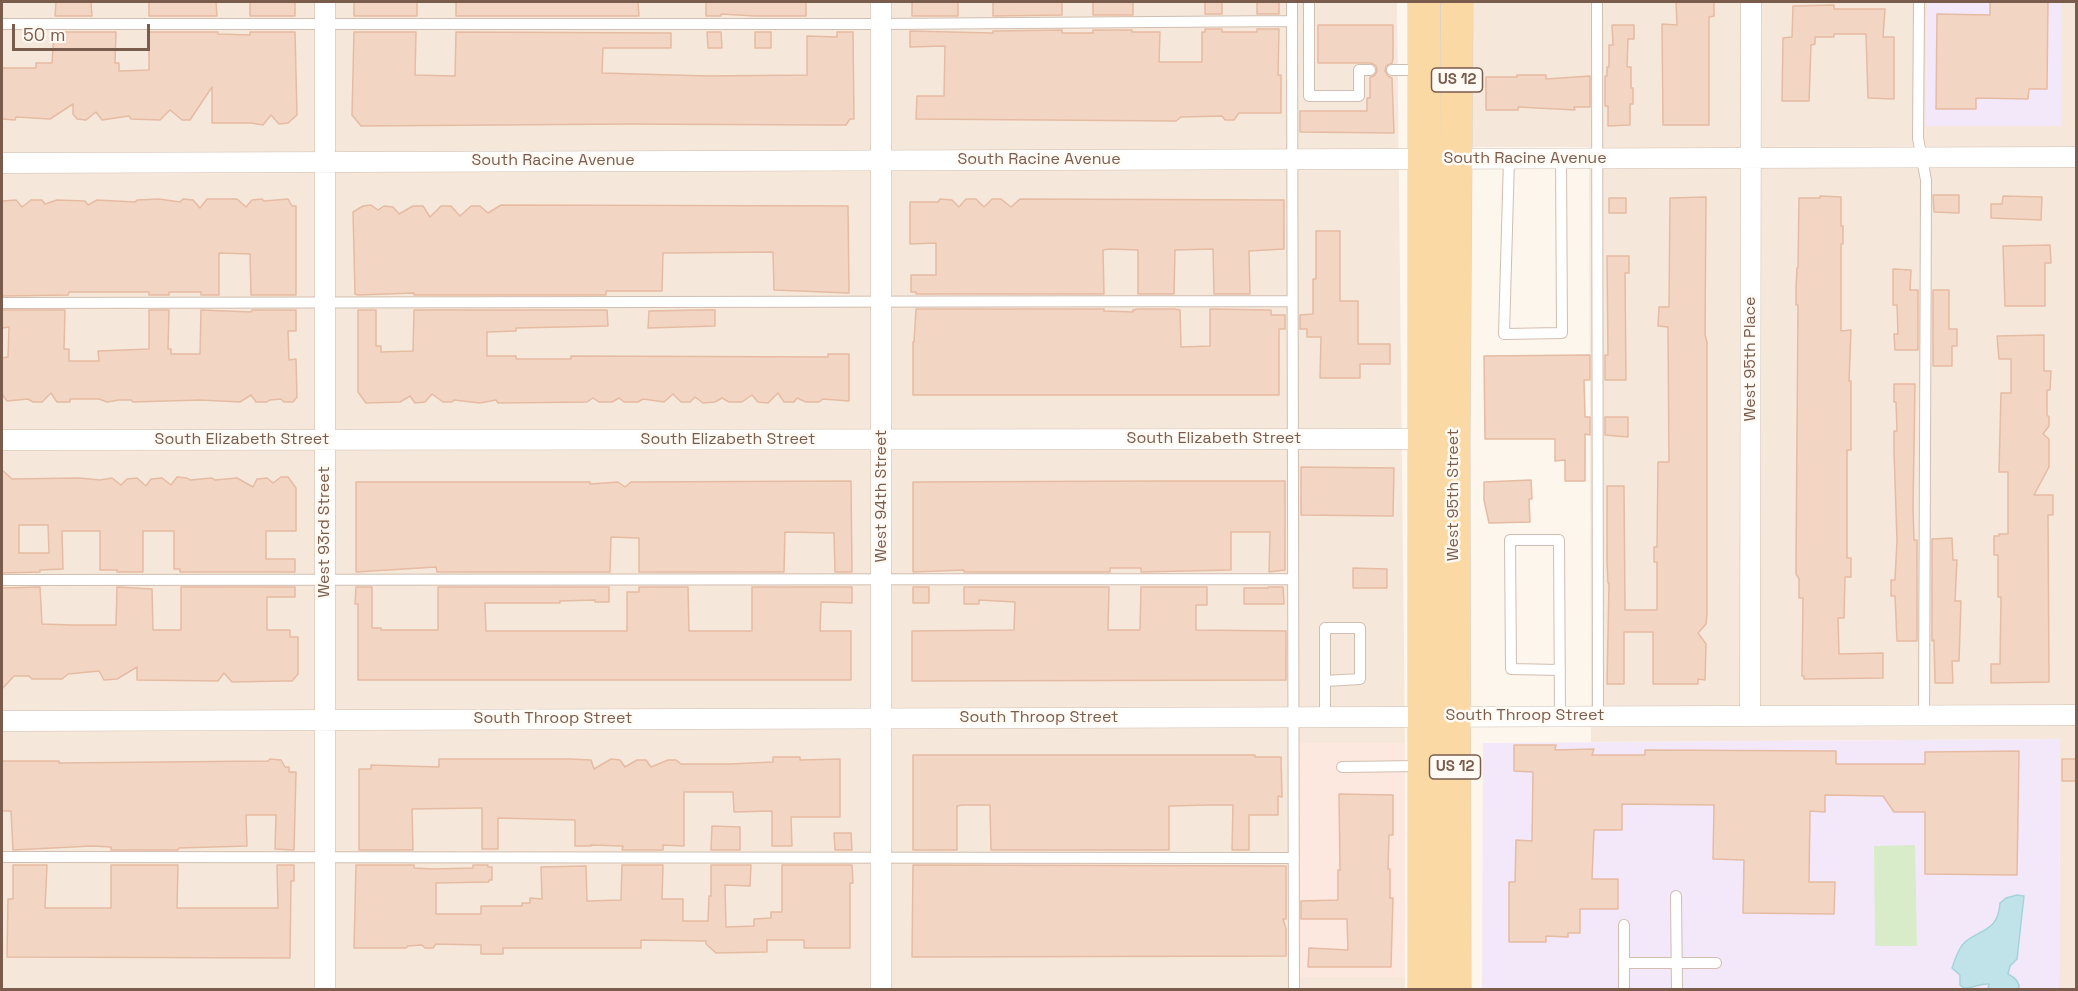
<!DOCTYPE html>
<html>
<head>
<meta charset="utf-8">
<style>
  body { margin:0 }
  #map { position:relative; width:2078px; height:991px; overflow:hidden; background:#fdf6ec; font-family:"Space Grotesk",sans-serif }
  canvas { display:block }
  .frame { position:absolute; inset:0; border:3px solid #7a5c4d; pointer-events:none }
  .scale { position:absolute; left:12px; top:24px; width:138px; height:27px; box-sizing:border-box; border:3px solid #7a5c4d; border-top:0; padding-left:8px; font-size:18px; line-height:21px; white-space:nowrap; color:#7a5c4d; -webkit-text-stroke:4px #fffaf3; paint-order:stroke }
</style>
</head>
<body>
<div id="map">
<canvas width="2078" height="991"></canvas>
<div class="frame"></div>
<div class="scale">50 m</div>
</div>
<script>
const ctx = document.querySelector('canvas').getContext('2d');
ctx.lineJoin = 'round';
function fill(path, color) {
  ctx.fillStyle = color;
  ctx.fill(path, 'evenodd');
}
function stroke(path, color, width, dash) {
  ctx.strokeStyle = color;
  ctx.lineWidth = width;
  ctx.lineCap = dash ? 'butt' : 'round';
  ctx.setLineDash(dash || []);
  ctx.stroke(path);
}
function drawText(font, color, halo, rows, align = 'center') {
  ctx.font = font + ' "Space Grotesk",sans-serif';
  ctx.lineWidth = 5;
  ctx.setLineDash([]);
  ctx.textBaseline = 'middle';
  ctx.strokeStyle = halo;
  ctx.fillStyle = color;
  for (const [text, x, y, turn = 0] of rows) {
    ctx.save();
    ctx.translate(x, y);
    ctx.rotate((+turn || 0) * Math.PI / 180);
    ctx.textAlign = isNaN(turn) ? turn : align;
    if (halo) ctx.strokeText(text, 0, 0);
    ctx.fillText(text, 0, 0);
    ctx.restore();
  }
}
const residential = new Path2D(`
  M2,2h1395l8,741h-105v234h105v12l-1403,1z
  M1470,2h457l-1,124 135,-1v-123h15v987h-17l1,-250 -469,3 -2,-595h-118z`);
const commercial = new Path2D(`
  M1300,743h105v234h-105z`);
const education = new Path2D(`
  M1927,2h134v124h-135z
  M2060,739l-1,250 -577,1 1,-247z`);
const green = new Path2D(`
  M1915,845l2,101h-42l-1,-100z`);
const water = new Path2D(`
  M2017,895l7,1 -7,63 -7,7 -2,8c6,3 12,8 11,15h-31l1,-5c-10,-1 -16,5 -25,4l-4,-3v-10l-8,-7c3,-8 6,-20 13,-26 18,-14 33,-11 35,-39l6,-5z`);
const building = new Path2D(`
  M56,2h35l1,14h-37z
  M149,2h67l1,14h-68z
  M250,2h45v14h-45z
  M354,2h63v14h-63z
  M456,2h182l1,14h-183z
  M706,2h100v14h-51l-34,-2v2h-15z
  M912,2h46v14h-46z
  M993,2h69v13l-69,1z
  M1093,2h40v13h-40z
  M1205,2h17v12h-17z
  M1257,2h22v12h-22z
  M1676,2h38v14l-5,1v108h-46l-1,-101 15,1z
  M1990,2h58l-1,87h-18l-1,10 -52,-1v11h-40l1,-95 53,1z
  M1834,5v4h51l-2,28h11v62l-26,-1 -2,-64h-32v3h-19v7l-4,1 -2,56h-27l1,-63 9,-1 1,-31z
  M1318,25h75v34l-1,4 -6,3 -1,5 3,5 4,2 2,55 -94,-1v-21h67v-13h3v-21l4,-1 3,-5 -1,-5 -5,-3h-53z
  M1612,25h22v14h-6l-1,28h4v21h2v16h-3v21l-22,1v-20h-3v-30h2v-9h2v-22h4z
  M1205,29h17v3h35v-3h22l-1,46h3v38h-42l-5,7h-9l-3,-4 -41,1 -5,4 -260,-2 1,-23h27l1,-50 -35,1v-16l83,2v-2l69,-1v3h31v-3h39v2h28l-1,30h43v-30h3z
  M54,32h62l-1,31h4v8l30,-1v-38h69v2l32,1v-3h45l2,83 -9,8 -9,1 -8,-9 -8,10 -12,-2h-39v-36l-22,33h-8l-12,-10 -10,10 -29,-1 -2,-3 -27,4 -6,-8 -10,8 -9,-1 -4,-5v-10l-23,15 -34,-2 -1,3 -13,-1v-51h34v-5h16z
  M354,32h62l-1,43 40,1 1,-44 215,1v15h-68l-1,25 107,3 98,-1v-39l30,1v-5h16l1,87h-4l-4,6h-19l-200,-1 -266,2 -9,-11z
  M707,32h14l1,16h-14z
  M755,32h16v16h-16z
  M1517,75h29v4l44,-3v31h-16l1,3 -57,-3v3h-32v-33h31z
  M1933,195h26v18l-25,-1z
  M1820,196l21,1v29h2v18h-2v87l10,-1 -2,51h2v69h-4v108h4v19h-6l-1,41h-6l1,36 44,-1v25l-79,1v-3h-2l1,-78h-4v-19l-3,-5v-9l2,-260h-2v-16l1,-21h1l1,-70h21z
  M2003,196l39,1 -1,23 -50,-2v-14h11z
  M1706,197l-1,137 2,9v271l-1,10 -8,9 8,11 -1,36 -7,-1v5h-45v-52h-29v52h-17l2,-101h-1l-1,-21v-76h17l1,124h32v-48h-3v-15h3l1,-85h11l-1,-135 -10,-1 1,-19h10l1,-109z
  M1609,198h17v15h-17z
  M159,199l21,3 3,-3 10,1 7,8 7,-9h30l9,8 6,-7 10,-1 2,2 24,-2 4,7h4v89h-45l-1,-41 -31,-1v42h-18v-3h-32v3h-20v-3h-80l-1,3 -66,1v-95l14,-1 6,7 9,-7h11l3,4 12,-4 28,1 3,4 9,-5 38,2 2,-2z
  M940,199l12,1 7,7 7,-8h10l8,8 8,-8h9l10,8 9,-8 264,1v49l-35,2 1,43h-36l-1,-45 -38,1 -1,44h-36v-44l-28,-1 -7,1 1,44h-188v-2h-5v-17h25v-32l-26,1v-42h28z
  M371,205l7,5 6,-4 9,1 6,7 14,-8h10l7,11 11,-11h10l9,10 11,-10h9l8,7 13,-8 347,1 1,87 -75,-3 -1,-38 -106,1h-4l-1,38h-56v4h-192v-2l-56,2 -3,-1 -2,-82 10,-6z
  M1316,231h24v70h18v43h32v20h-30v14h-40l1,-41h-14v-8h-7v-14l13,-1v-35h3z
  M2050,245l1,18h-6v43h-40l-2,-60z
  M1607,256h22v17h-4l1,107h-21v-25h3z
  M1893,269l18,1 -1,20h8v60h-23l-1,-16h4l-1,-29h-4z
  M1933,290h16v39h8v17h-5v20h-19z
  M916,309h188v2l29,1v-2l5,-1h36l6,1 1,37 29,-1v-37l61,1v5h14v14h-6v66h-366v-53h1z
  M2,310h63l-1,39h5v12h30l-1,-10 51,-2v-39h20l-1,39h3v5h29l1,-44 50,2 1,-2h44v21h-8l1,29 7,-1 1,38 -4,5h-9l-3,-3 -11,1 -3,2h-11l-5,-7 -11,7 -40,-2 -67,2 -2,-2h-12l-12,2 -8,-3h-29v3h-13l-6,-9 -9,9h-9l-5,-3 -21,2 -5,-7v-36l6,-1 1,-30 -7,1z
  M358,310h18v36h5v6l32,-1 1,-41h193l1,16 -92,2v3l-29,1v24h29v3h55v-3l257,1v-3h21v47l-26,-2 -4,3h-13l-9,-4 -3,4h-10l-6,-9 -10,10 -10,-1 -6,-7 -10,7h-13l-7,-4 -7,4 -12,1 -8,-6 -5,5h-9l-8,-8 -9,8 -21,-3 -5,3h-14l-5,-4 -7,4h-13l-6,-4 -6,4 -89,1 -2,-3 -16,3 -26,-3 -2,2h-9l-11,-8 -7,8 -10,1 -5,-7 -10,6 -34,1 -8,-11z
  M699,310h16v16l-67,2 1,-17z
  M2044,335v36h7l-1,19h-3v25l2,2v9l-6,8 6,5v28l-15,28h19v20h-5l1,167 -58,1v-19h9l1,-67h-3v-42h-4v-19h5v-2h9v-62h-9l2,-79h10v-34h-12l-2,-23z
  M1590,355v25h-6l1,37h5v18l-5,-1v47h-20v-21l-10,1v-22h-70l-1,-83z
  M1894,384h21l-2,124 1,32h3v101h-20l-2,-45h-4v-16h4l2,-40 -3,-89v-20h3l-1,-29h-2z
  M1605,417h23v20l-23,-2z
  M1301,467l93,1 -1,48 -92,-1z
  M2,470l10,9 67,-1 21,2 12,-2 9,7 6,-6 10,-1 9,8 5,-7 11,-1 9,7 6,-8 10,1 3,2 22,-2 3,2 22,-2 16,9 4,-8 10,-1 6,5 8,-6h7l8,11v43h-30v28h29v13h-115v-3h-6v-38h-31v41h-26v-2h-17v-39h-38l1,38 -23,1v2l-38,1zM19,525h29l1,28h-30z
  M1531,480l1,19h-3l1,23 -41,1 -5,-23v-18z
  M851,481l1,91h-17l-1,-39 -49,-1 -1,40h-145v-34l-28,-1 -1,35h-173l-1,-5 -80,5v-90h234v2l28,-2 7,5 6,-5z
  M1165,481h120v89l-16,2 1,-40h-39v38l-90,2v-4h-31v4h-146v-2l-51,2v-90z
  M1952,538l1,22h4l-2,41h6l-2,60h-7l1,22h-18l-1,-43 -2,1v-102z
  M1353,568l34,1v19h-34z
  M356,587h16v41h9v2h57v-43h171v15h-14v-2l-35,1v2h-75l1,28h141v-39h12v-5h49l1,44h63v-44h100v16l-31,-1 -1,29h31v49h-493v-76h-3z
  M913,587h16v16h-16z
  M964,587h145l-1,43h32l1,-43h66v18h-11v25l90,1v49l-374,1v-50l102,-1 1,-28 -36,-2v4h-15z
  M1268,587h15l1,17h-40v-16h24z
  M2,588l38,-1 2,37 30,1h44l1,-38 35,2 1,41h28v-43h114v10h-28v33h23v7h8v37l-6,7h-7l-53,1 -8,-9 -6,8 -81,-1v-13l-20,12 -13,1 -5,-9 -31,3 -6,5h-30l-3,-3h-15l-12,13z
  M1514,745h42l-1,5 39,-1 -2,6h53v-5l191,1v13h89v-12l94,-1 -2,124 -92,-1v-62h-31l-11,-16 -58,-1v17l-15,-1 -1,71h26l-1,32 -91,-1 1,-53 -31,-1 1,-54 -92,-1v26h-28l-2,49h26v30h-38v24h-12v4l-22,-1v6h-37v-60h6l1,-42 16,1 1,-69 -19,-1z
  M913,755h342v2h26l1,40 -4,-1v19h-29v35h-17l1,-45h-23l-41,1v44h-178l-1,-45h-28l-5,1v44h-44z
  M773,757h27v3l40,-1v58h-49l1,29h-20v-35l-38,1 -1,-20h-49v54l-21,-1v5h-41l1,-4 -32,-1v1h-16v-26l-77,-2v31h-16v-41h-2l-68,1 1,41h-54v-81h12v-4l68,2v-8h131l21,1 3,9 17,-10 9,1 5,7 12,-7h9l5,7 17,-7h8l5,4h49l43,-2z
  M270,759l11,1 4,7h4v5h7l-2,78 -19,-1 1,-34h-30l1,31 -68,2 -1,2h-67v-3l-19,-1 -79,4 -2,-39h-9v-50h57v2l209,-2z
  M2062,759h14v22h-14z
  M1339,794l54,1v40h-4l-1,34h2v29h3l-2,69h-83l1,-19 39,2 -1,-31h-46v-18l37,-1v-30h2z
  M712,826l28,1v23h-29z
  M834,833h17l1,17h-17z
  M13,865h34l-2,43h66v-43h67l-1,43h101l-1,-43h17v16h-3l-1,77 -283,-1 1,-58h5z
  M356,865h58v3l19,1 40,-1v-3h15v2h4v13h-3v2l-53,1v31h45v-8h41v-3h8v-5l12,1 -1,-32 45,-1 1,35 34,-1 1,-35h41l-1,34h21v22h25l1,-25h2v-31h40l-1,21 -25,-1 1,42 28,-1v-7l17,-1v-6h11v-47h70l1,18h-3v65h-46v-8h-37v12l-51,1 -10,-9v-3l-65,-1v8h-138v6h-22v-9l-45,-1 -3,4h-8l-3,-3 -14,1 -2,2h-52z
  M913,865l373,1v53h-3l3,10v27l-374,1z`);
const service = new Path2D(`
  M1292,2l2,988
  M1309,2v94h50v-26h11
  M1597,2l1,714
  M1919,2l-1,136 8,42 -2,536
  M2,24h880l410,-3
  M1392,70h29
  M1509,159l-5,175 58,-1 -1,-174
  M2,303l1290,-2
  M2,580l1291,-1
  M1560,670l-49,-1 -1,-129h49l1,176
  M1325,717v-89h35v51l-35,2
  M1342,767l78,-1
  M2,857l1292,1
  M1676,896l1,94
  M1624,925v65
  M1624,963h92`);
const minor = new Path2D(`
  M325,2v988
  M2,163l2074,-6
  M2,440l1431,-1
  M1750,716l1,-714
  M2,721l2074,-6
  M881,990v-988`);
const primary = new Path2D(`
  M1424,990v-988
  M1455,990l-1,-551 3,-437`);
const shields = [
  [1457,80,51],
  [1455,767,51]
];
const shieldNames = [
  ["US 12",1457,80],
  ["US 12",1455,767]
];
const streetNames = [
  ["South Racine Avenue",1525,159],
  ["South Racine Avenue",1039,160],
  ["South Racine Avenue",553,161],
  ["West 95th Place",1751,359,-90],
  ["South Elizabeth Street",1214,439],
  ["South Elizabeth Street",242,440],
  ["South Elizabeth Street",728,440],
  ["West 95th Street",1454,495,-90],
  ["West 94th Street",882,496,-90],
  ["West 93rd Street",325,532,-90],
  ["South Throop Street",1525,716],
  ["South Throop Street",1039,718],
  ["South Throop Street",553,719]
];
fill(residential, '#f5e8da');
fill(commercial, '#fde8e0');
fill(education, '#f3e8fa');
fill(green, '#d8ecc9');
fill(water, '#bfe3e8');
stroke(water, '#a5d3da', 1.5);
fill(building, '#f3d5c3');
stroke(building, '#e6bba3', 1.5);
stroke(service, '#d1beb0', 12);
stroke(minor, '#d1beb0', 21);
stroke(primary, '#dad1cd', 33);
stroke(service, '#fff', 10);
stroke(minor, '#fff', 20);
stroke(primary, '#fbd9a5', 32);
for (const [x, y, w] of shields) {
  const box = new Path2D();
  box.roundRect(x - w / 2, y - 12, w, 24, 4.5);
  ctx.fillStyle = '#fffaf3';
  ctx.fill(box);
  stroke(box, '#7a5c4d', 1.5);
}
drawText('bold 15px', '#7a5c4d', null, shieldNames);
drawText('16px', '#7a5c4d', '#fffaf3', streetNames);
</script>
</body>
</html>
